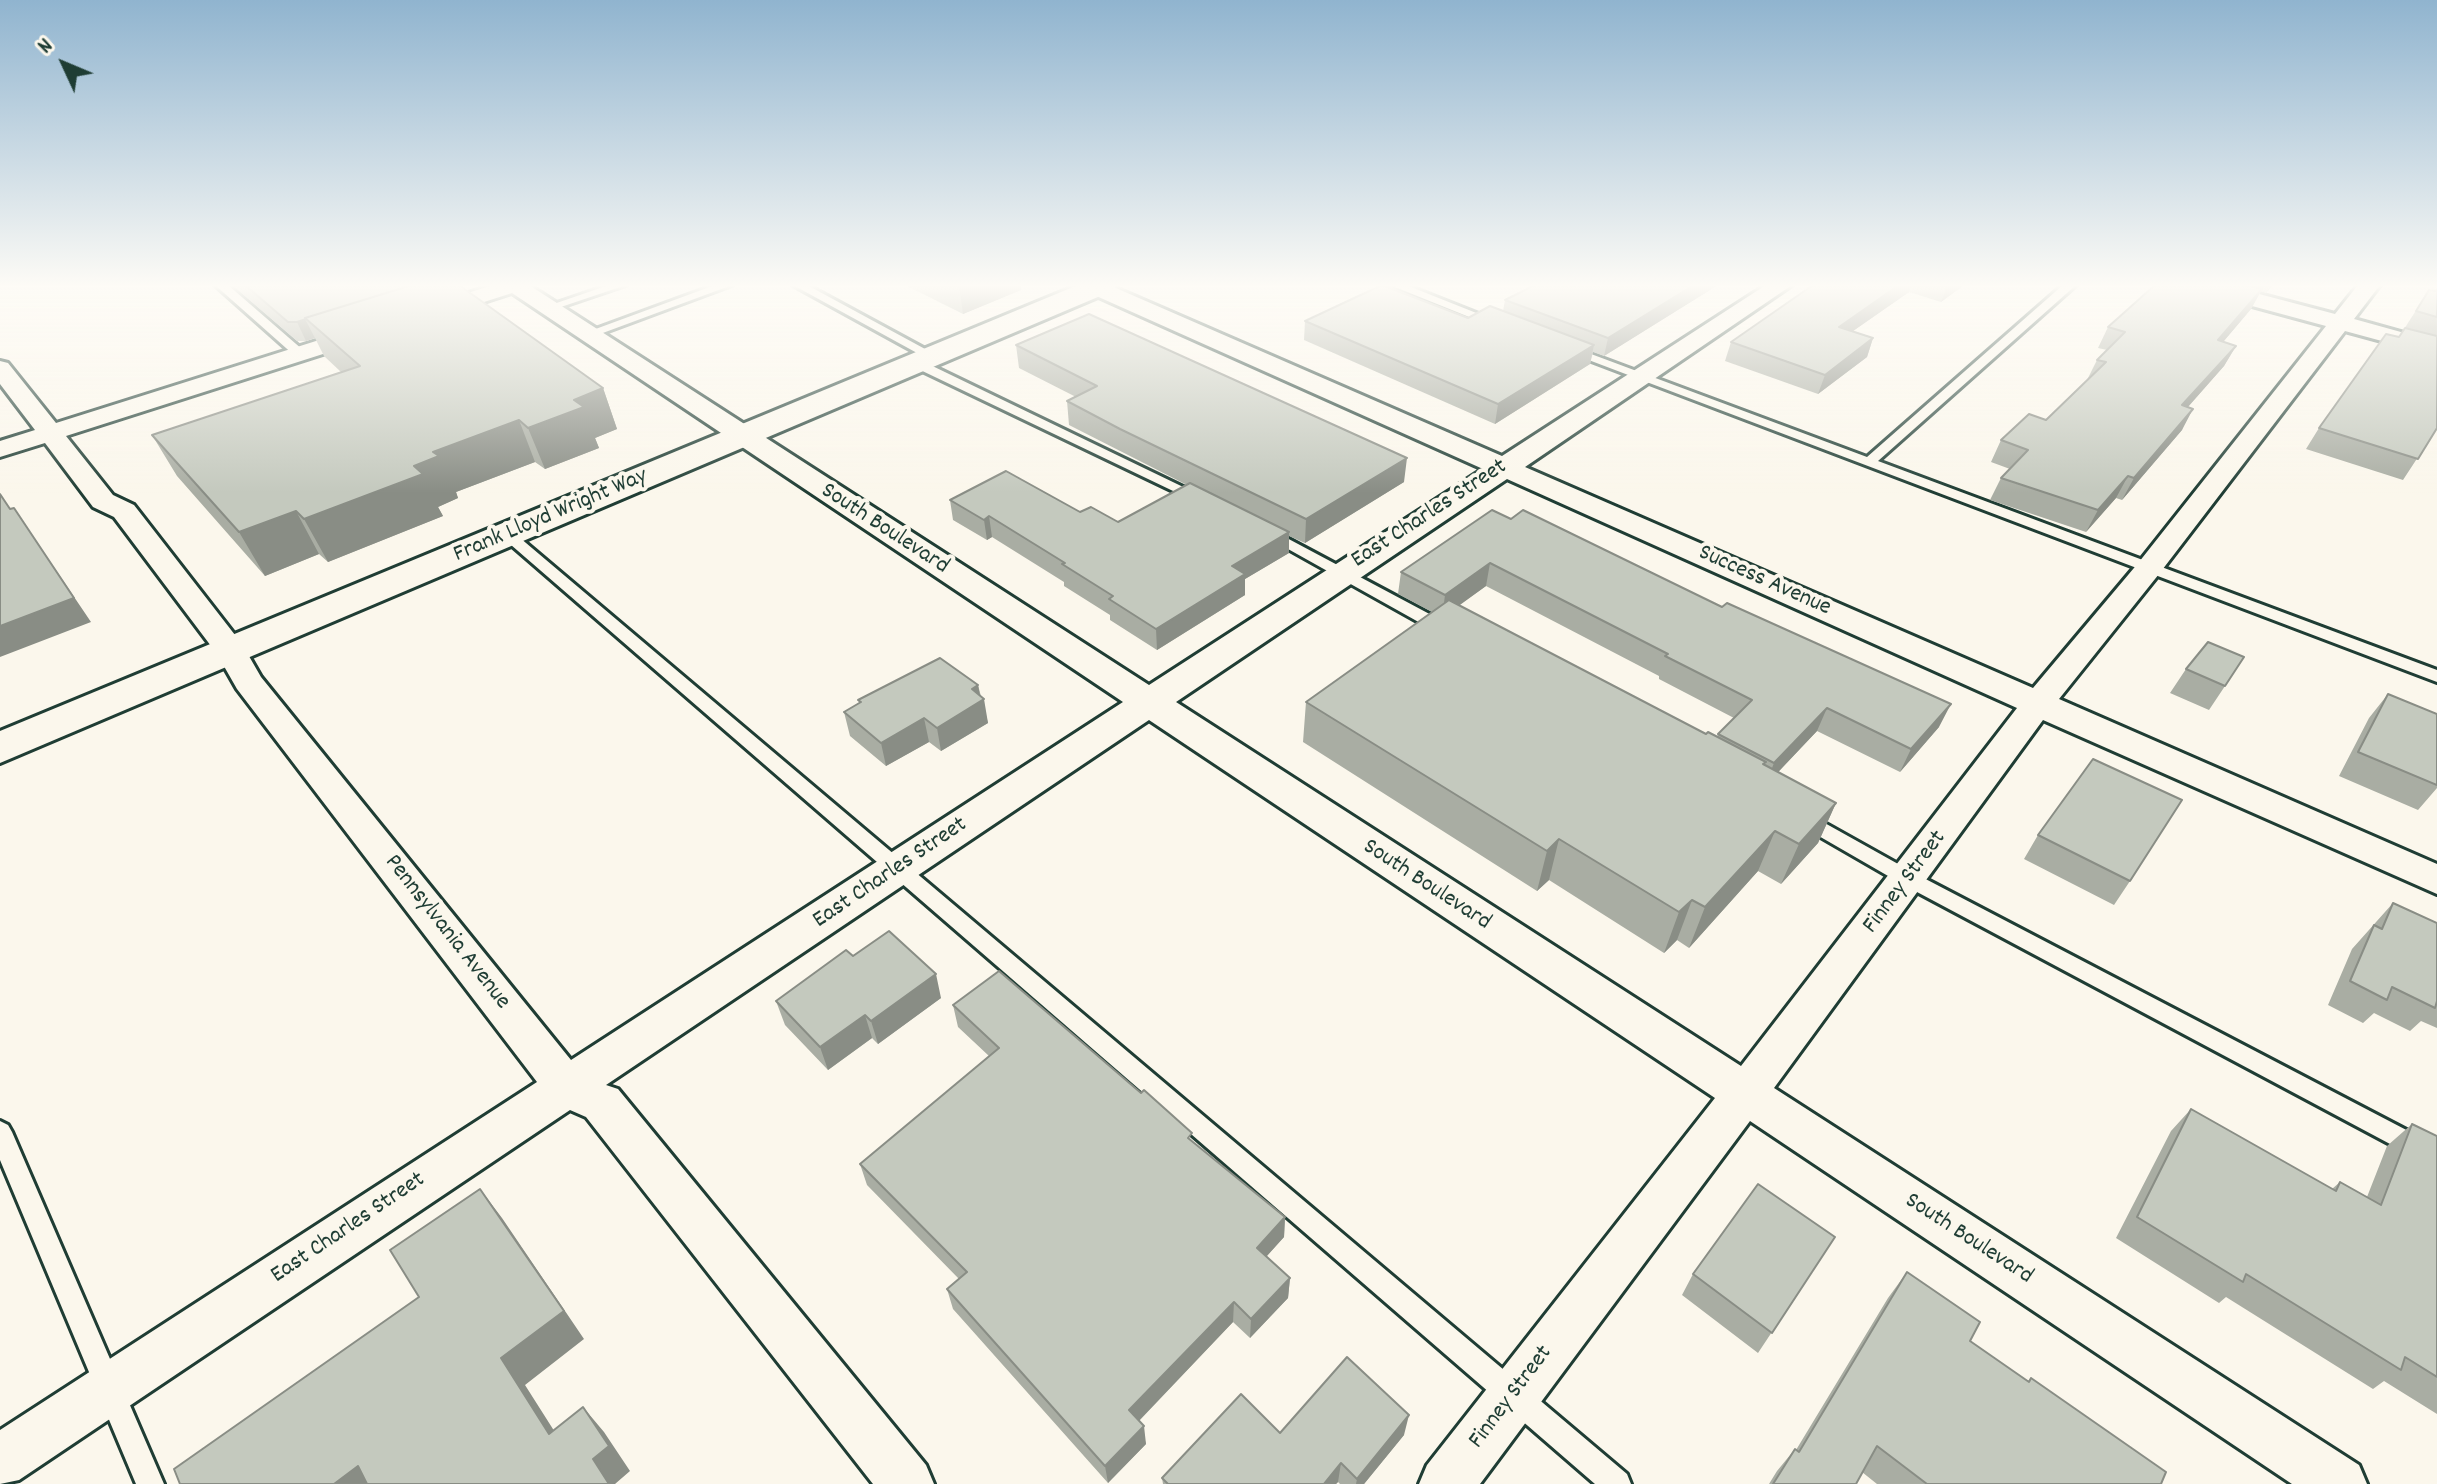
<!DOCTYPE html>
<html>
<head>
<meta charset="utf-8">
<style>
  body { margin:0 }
  #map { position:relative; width:2437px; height:1484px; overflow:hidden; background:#fbf7ec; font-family:Dekko,sans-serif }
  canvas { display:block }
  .north { position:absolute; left:24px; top:24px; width:80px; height:80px; -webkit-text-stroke:6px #fbf7ec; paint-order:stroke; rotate:314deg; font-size:22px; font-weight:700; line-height:32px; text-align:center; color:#1f3d34 }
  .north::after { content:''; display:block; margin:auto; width:28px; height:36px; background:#1f3d34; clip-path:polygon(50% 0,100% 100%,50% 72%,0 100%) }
</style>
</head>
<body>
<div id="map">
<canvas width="2437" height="1484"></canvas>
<div class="north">N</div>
</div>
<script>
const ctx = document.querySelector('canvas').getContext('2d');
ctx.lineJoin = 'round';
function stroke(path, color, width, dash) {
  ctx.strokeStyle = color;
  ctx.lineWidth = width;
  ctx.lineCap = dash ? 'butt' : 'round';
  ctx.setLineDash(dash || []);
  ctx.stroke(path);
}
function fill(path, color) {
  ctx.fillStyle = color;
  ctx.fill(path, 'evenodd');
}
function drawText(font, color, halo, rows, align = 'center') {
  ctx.font = font + ' Dekko,sans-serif';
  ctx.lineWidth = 8;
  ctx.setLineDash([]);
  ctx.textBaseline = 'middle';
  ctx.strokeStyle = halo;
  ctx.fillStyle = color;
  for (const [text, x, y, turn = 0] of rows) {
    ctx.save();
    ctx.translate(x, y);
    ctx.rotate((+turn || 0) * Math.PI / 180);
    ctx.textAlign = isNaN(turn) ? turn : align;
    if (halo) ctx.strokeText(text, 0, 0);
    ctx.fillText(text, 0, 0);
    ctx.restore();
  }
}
const lane = new Path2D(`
  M215,285h13l75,65v6h-8z
  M609,285h17l-74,25 -10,-2z
  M715,285h17l-140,52 -10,-3z
  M793,285h14l131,71 -10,3z
  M1390,285h16l98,39 -10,3z
  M2063,285h13l-198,176 559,209v12l-872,-331 10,-3 292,109z
  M912,360h8l286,138 -7,4 -5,-1 -282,-135z
  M1268,528l184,98 2,4 -8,5 -6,-1 -177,-99v-6z
  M508,531l5,1 1114,942 4,10h-36l-1092,-946 -2,-3z
  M1805,812l111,62 521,272v23l-535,-285 -104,-60 -3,-5 3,-5z
  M0,1121l8,4 4,7 152,352h-28l-136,-324z`);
const street = new Path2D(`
  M493,285h36l620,400 334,-216 -400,-179 -3,-5h29l393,171 264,-171h26l-267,182 508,221 106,-126 187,-236 -133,-36 -3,-5h35l110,29 23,-29h22l-26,34 83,23v14l-92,-25 -186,243 -100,125 378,165v30l-394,-174 -269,368 585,377 8,19h-75l-542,-363 -270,363h-61l8,-19 288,-367 -566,-378 -543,365 12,4 308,376 8,19h-61l-287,-367 -16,-7 -551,370 -19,4v-54l537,-348 -300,-393 -20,-35 -103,-137 -21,-10 -48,-64 -45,14v-16l35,-11 -35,-46v-23l8,2 48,60 298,-94h16l3,5 -3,5 -304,97 47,59 21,10 108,139 19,33 310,383 552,-358 -611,-409 -81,26 -11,-7 3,-5zM1507,479l510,229 -276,358 -565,-364z`);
const secondary = new Path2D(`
  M1078,285h38l-4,6 -1112,472v-32z`);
const wall = new Path2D(`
  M232,285h227l144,103 14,41 -22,9 4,10 -54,21 -10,-7 -79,30 2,6 -20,9 5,9 -115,46 -9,-8 -54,22 -88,-100 -25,-41 189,-63 -17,-16 -9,-18 -9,3h-9z
  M905,285h116v5l-58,24z
  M1718,285l-114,71 -11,-4 -3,12 -95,60 -191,-84 1,-19 163,-3 35,-7 2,-11z
  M1813,285h151l-23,17 -32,-10 -56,39 20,7 -6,19 -49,37 -93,-33 6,-19z
  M2184,285h89l-7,8 -5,-2 -10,18 -28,33 13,4 -12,20 -36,41 -6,23 -60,70 -6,-2 -30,34 -96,-32 11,-22 9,-9 -19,-7 10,-22 45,-20 41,-40 10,-20 10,-10 -9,-2 10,-21z
  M2437,289v139l-34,52 -97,-31 13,-21 80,-91 30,-47 6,1z
  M1016,345l388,137 -99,61 -16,-7v17l-44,26v16l-88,55 -47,-30v-5l-46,-29v-4l-72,-45 -5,3 -34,-20 -3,-20 130,12 38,10 69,-37 -118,-60 -2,-24 9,-4 -57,-29z
  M1492,510l447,217 -39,45 -83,-41 -39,41 58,31 -18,40 -37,41 -23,-13 -69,77 -12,-8 -13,13 -115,-73 -12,11 -234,-149 3,-40 126,-90 -34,-18 3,-22zM1486,586l173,90v3l75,39 -16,16 -1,3 -11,-3 -247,-129z
  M2186,669l39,17 -16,24 -39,-17z
  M978,685l10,38 -47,28 -12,-9 -43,24 -36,-30 -6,-24 15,-9 -1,-3z
  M2388,694l49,20v74l-19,22 -79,-34 30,-58z
  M2038,835l92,46 -16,24 -90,-46z
  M2393,903l44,20v105l-16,-7 -11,10 -36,-18 -11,10 -35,-18 24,-56z
  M853,956l88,42 -63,46 -6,-6 -44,32 -43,-45 -9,-24z
  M953,1005l240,137 92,75 -1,20 -18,20 24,21 -2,20 -38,40 -17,-16 -94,99 7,23 -38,39 -155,-174 -6,-20 12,-10 -92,-94 -7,-21 129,-108 -31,-29z
  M2191,1109l141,80 8,-7 27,15 20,-51 25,-22 25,12v278l-53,-33 -11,8 -147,-92 -7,6 -103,-65 55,-107z
  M1835,1237l-77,116 -76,-58 11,-21z
  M1907,1272l63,69 58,40 3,-3 130,106h-284l-15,-12 -6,12h-87l8,-13 18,-22 1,1 92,-152z
  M1280,1433l124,2 -40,49h-24l-2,-2 -2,2h-173l-1,-6z`);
const shadedWall = new Path2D(`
  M959,285h62v5l-58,24z
  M1694,285h24l-114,71 4,-18z
  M1899,285h12l-2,7 -76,53 6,-18z
  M1948,285h16l-23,17z
  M2262,289l-11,20 -44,52 11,-21z
  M305,319l10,19 -9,3 -9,-19z
  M1873,338l-6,19 -49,37 7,-19z
  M1594,345l-4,19 -95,60 3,-20z
  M2236,346l-12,20 -53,60 11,-21z
  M603,388l14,41 -22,9 4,10 -54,21 -17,-41 46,-28z
  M2193,409l-11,21 -60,70 12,-22z
  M519,420l16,42 -79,30 2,6 -20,9 5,9 -115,46 -24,-43 110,-53 19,-14z
  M1407,458l-3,24 -99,61 1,-24z
  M2128,476l-12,22 -30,34 12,-22z
  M14,508l77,114 -91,35v-31z
  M296,511l23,43 -54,22 -26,-44z
  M989,516l3,21 -5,3 -3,-20z
  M1289,532v21l-44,26v16l-88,55 -1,-21 76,-63z
  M1490,563l-4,23 -44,32 3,-23z
  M978,685l3,16 3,-2 4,24 -47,28 -4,-23 35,-39z
  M1951,704l-12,23 -39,45 11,-23z
  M1827,708l-10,23 -52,55 9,-23z
  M924,718l5,24 -43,24 -5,-23z
  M1836,803l-18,40 -37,41 18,-40z
  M1775,831l-17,40 -69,77 16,-41z
  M1559,839l-10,41 -12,11 10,-40z
  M1692,900l-15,40 -13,13 15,-41z
  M936,974l5,24 -63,46 -7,-23z
  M865,1015l7,23 -44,32 -8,-23z
  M480,1189l22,29 82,121 -59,46 47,74 -23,-25 -48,-76z
  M1285,1217l-1,20 -28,31 1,-20z
  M1290,1278l-2,20 -38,40 1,-19z
  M1234,1302l-1,20 -102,107 -2,-19z
  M583,1407l21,25 26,39 -15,13h-6l-16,-25z
  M1409,1415l-5,20 -40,49h-8l1,-5z
  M1144,1426l2,18 -38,39 -3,-17z
  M1341,1463l-3,19 -2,2h-12z
  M358,1466l22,18h-46z`);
const building = new Path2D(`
  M245,285h167l-107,33 1,1 -9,3h-9z
  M412,285h47l144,103 -29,12 10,7 -56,21 -9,-8 -86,32 6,4 -25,10 9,8 -119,45 -8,-8 -57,21 -87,-97 208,-69 -55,-48z
  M1382,285l86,33 22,-12 104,39 -96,59 -193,-83z
  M1535,285h159l-86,53 -103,-38z
  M1813,285h86l-60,42 34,11 -48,37 -94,-33z
  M2155,285h91l16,4 -44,51 18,6 -54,59 11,4 -59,69 -6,-2 -30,34 -97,-32 27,-28 -27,-10 28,-26 17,6 60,-58 -9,-2 28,-28 -17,-5z
  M2437,289v28l-21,-6 13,-21 6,1z
  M1089,314l318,144 -101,61 -186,-90 -53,-28 30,-15 -81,-41z
  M2405,328l32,8v92l-19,31 -99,-31 67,-94 13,3z
  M1006,471l74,41 11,-5 27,15 72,-39 99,49 -57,34 13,8 -89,55 -47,-30 4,-3 -51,-32 3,-1 -76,-47 -5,4 -34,-20z
  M0,494l10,15 4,-1 60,90 -74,28z
  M1492,510l19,9 12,-9 199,97 5,-4 224,101 -40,45 -84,-41 -53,55 -56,-29 34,-34 -87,-44 3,-2 -178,-91 -45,32 -44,-23z
  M1449,600l257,134 2,-2 58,30 -3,2 73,39 -37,41 -24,-13 -70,76 -13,-7 -13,12 -120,-73 -12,12 -241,-149z
  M2208,642l36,15 -19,29 -39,-17z
  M940,658l38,27 -6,4 12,10 -47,29 -13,-10 -43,25 -37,-31 17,-10 -3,-2z
  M2388,694l49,20v71l-79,-33z
  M2093,759l89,41 -52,81 -92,-46z
  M2393,903l44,20v78l-2,7 -43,-21 -5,13 -37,-19 24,-56 8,4z
  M889,931l47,43 -65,47 -6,-6 -45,32 -44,-46 70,-51 7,6z
  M999,971l142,122 3,-3 48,43 -4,5 97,79 -28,31 33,30 -39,41 -17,-17 -105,108 15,16 -39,40 -158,-177 20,-17 -107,-108 139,-116 -46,-43z
  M2191,1109l145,82 4,-9 41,23 31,-81 25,12v241l-32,-20 -4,13 -155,-96 -3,8 -106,-65z
  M1758,1184l77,53 -63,96 -79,-59z
  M480,1189l84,122 -63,47 48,76 34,-27 26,39 -16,13 16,25h-242l-9,-18 -24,18h-154l-6,-15 245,-172 -29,-47z
  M1907,1272l73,50 -10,19 59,41 2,-4 135,94 -5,12h-234l-50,-38 -21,38h-83l22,-35 4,3z
  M1347,1357l62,58 -52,64 -16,-16 -17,21h-156l-6,-6 79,-84 39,39z`);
const streetNames = [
  ["East Charles Street",1430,515,-33],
  ["Frank Lloyd Wright Way",551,517,-23],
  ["South Boulevard",884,530,33],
  ["Success Avenue",1764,582,24],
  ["East Charles Street",891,874,-34],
  ["Finney Street",1906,883,-53],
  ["South Boulevard",1426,886,33],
  ["Pennsylvania Avenue",446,933,52],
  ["East Charles Street",349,1229,-34],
  ["South Boulevard",1968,1240,33],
  ["Finney Street",1512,1398,-53]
];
stroke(lane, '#1f3d34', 6);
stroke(street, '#1f3d34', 6);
stroke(secondary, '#1f3d34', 6);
fill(lane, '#fbf7ec');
fill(street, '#fbf7ec');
fill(secondary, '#fbf7ec');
fill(wall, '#a9ada3');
fill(shadedWall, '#898d85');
fill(building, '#c4c9be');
stroke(building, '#898d85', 2);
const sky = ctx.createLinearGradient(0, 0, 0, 493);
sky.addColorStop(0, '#90b4cf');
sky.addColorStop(0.58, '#fdfbf6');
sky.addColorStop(1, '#fdfbf600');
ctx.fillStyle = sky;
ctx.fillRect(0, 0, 2437, 493);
drawText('24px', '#1f3d34', '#fbf7ec', streetNames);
</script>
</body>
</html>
